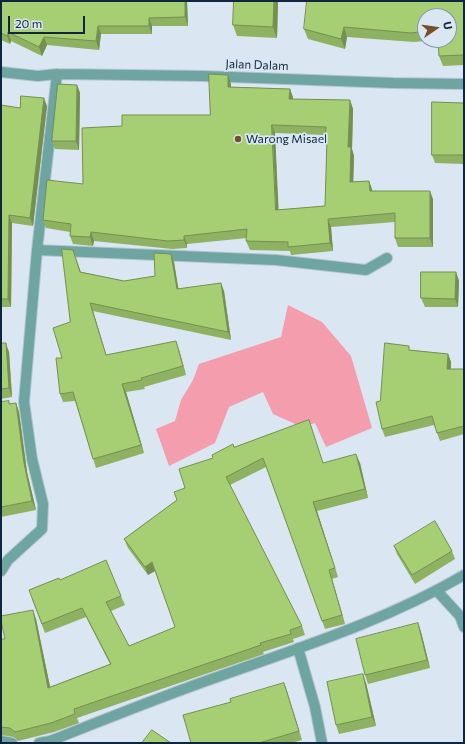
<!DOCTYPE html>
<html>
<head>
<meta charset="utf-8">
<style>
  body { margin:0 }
  #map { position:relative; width:465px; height:744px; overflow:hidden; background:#dae6f2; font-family:Commissioner,sans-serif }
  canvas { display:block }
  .frame { position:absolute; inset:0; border:2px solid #0e273e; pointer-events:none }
  .north { position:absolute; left:417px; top:8px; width:40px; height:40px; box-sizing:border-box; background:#dae6f2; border:1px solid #889aaa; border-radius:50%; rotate:77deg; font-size:11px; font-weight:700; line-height:16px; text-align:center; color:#0e273e }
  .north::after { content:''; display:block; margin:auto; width:14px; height:18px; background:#735029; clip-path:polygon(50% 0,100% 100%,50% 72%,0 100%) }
  .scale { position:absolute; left:8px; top:16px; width:77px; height:18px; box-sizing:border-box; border:2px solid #0e273e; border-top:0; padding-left:5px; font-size:12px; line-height:14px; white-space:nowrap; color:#0e273e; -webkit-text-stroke:3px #dae6f2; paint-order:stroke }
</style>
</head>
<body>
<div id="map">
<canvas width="465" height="744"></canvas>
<div class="frame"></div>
<div class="north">U</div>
<div class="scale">20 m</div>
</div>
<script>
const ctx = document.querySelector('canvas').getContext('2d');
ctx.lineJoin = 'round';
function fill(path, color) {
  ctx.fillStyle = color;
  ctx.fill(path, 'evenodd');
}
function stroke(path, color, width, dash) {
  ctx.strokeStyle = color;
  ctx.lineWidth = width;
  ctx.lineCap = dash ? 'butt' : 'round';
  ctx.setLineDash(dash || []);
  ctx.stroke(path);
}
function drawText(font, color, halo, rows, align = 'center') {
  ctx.font = font + ' Commissioner,sans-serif';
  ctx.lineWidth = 3.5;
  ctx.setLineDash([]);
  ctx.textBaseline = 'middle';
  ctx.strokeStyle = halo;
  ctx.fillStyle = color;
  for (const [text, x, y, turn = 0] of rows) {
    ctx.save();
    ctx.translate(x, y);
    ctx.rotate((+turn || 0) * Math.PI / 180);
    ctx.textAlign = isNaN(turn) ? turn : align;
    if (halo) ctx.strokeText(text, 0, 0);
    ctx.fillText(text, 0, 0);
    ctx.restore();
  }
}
const green = new Path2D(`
  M288,305l34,17 29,34 21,72 -46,19 -11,-24 -13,4 -29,-13 -10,-22 -34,15 -14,36 -46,23 -13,-37 19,-8 6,-21 12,-20 6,-16 82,-27z`);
const street = new Path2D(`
  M1,72l37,4 19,-2 146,2 190,7 71,1
  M37,250l239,10 90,10 21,-12
  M1,571l7,-11 34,-31 1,-25 -11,-45 -8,-57 13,-152 20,-176
  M437,591l23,25 4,11
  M298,648l17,59 7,36
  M1,741l11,2
  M39,743l11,-2c58,-23 115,-46 173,-66 82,-29 166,-56 241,-100`);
const wall = new Path2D(`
  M1,1h186l1,25h-36v8h-51l-2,16 -52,-5 -5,11 -31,-15 -1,3 -9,-4z
  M234,1h44l-1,37 -40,-2 -4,-11z
  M464,1v64l-21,1 -4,-10 10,-16 -24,-24v24h11l-22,2 -67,-5 -2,12 -37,-10 -4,-10z
  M231,84v3l59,2 3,10 57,1 3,9 -1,40 2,7 -1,26 16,-1 3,10 61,8v48h-35l-3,-9v-16l-64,5 2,24 -42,4 -1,-4 -40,-1 -4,-9 1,-3 -60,6v4l-15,1 -78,-8 -1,5 -20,-2 -3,-8v-4l-24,-4 -3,-8 40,-36 39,-58 88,-11zM275,133l50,2v3l2,5 -2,63 -47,4z
  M77,85l3,8 -1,57 -24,-1 -3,-8z
  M464,103v61l-29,-1 -3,-8z
  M1,105l19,3 27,-2 -14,120 -21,-3 -1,84h-10z
  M76,258l5,14 43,9 31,-5 19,-14 4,27 46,2 7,49 -138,-29 13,44 73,-5 7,25 -42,12 1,2 -19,3 18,61 -48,15 -21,-67 -12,1 -3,-8 10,-72z
  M456,272l3,9 -1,26h-33l-4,-9z
  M1,343l8,9 3,45 -11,2z
  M411,350l37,4 3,8v7h13v65l-24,7 -6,-16 -49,12 -3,-8 -2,-28z
  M1,402l9,2 6,-1 3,9 8,60 9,38 -35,7z
  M234,447l89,16h37l8,35 -51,13 21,66 -6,2 13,45 -20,5 -59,-162 -36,18 72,141 3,9 -12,4 1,3 -31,10 1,2 -187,64 2,5 -25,9 -36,9 -4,-4 -13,-2v-96h4l31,-20 14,68 60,-23 -24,-47 -41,16 -13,-34 28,-19 61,16 4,9 -14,6 18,35 46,-19 -20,-56 -7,4 -20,-27 -4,-9 53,-39 8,-12 28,-30 -1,-3z
  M394,546l58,5 3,8 -40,25 -18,-30z
  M418,623l3,9 9,36 -62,16 -3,-9z
  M284,683l18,57 -11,3h-100l40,-41z
  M366,683l10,43 -37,8 -3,-9z`);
const shadedWall = new Path2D(`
  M185,1h2l1,25 -3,-9z
  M274,1h4l-1,37 -4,-11z
  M149,18l3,8v8l-3,-8z
  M98,26l3,8 -2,16 -3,-9z
  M344,27l3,10 -2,12 -4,-10z
  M8,32l3,9 -1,3 -3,-8z
  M44,37l3,8 -5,11 -3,-9z
  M228,75l3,9v11l-3,-8z
  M77,85l3,8 -1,57 -3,-9z
  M290,89l3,8 -1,10 -3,-8z
  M44,98l3,8 -14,120 -3,-8z
  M350,100l3,9 -1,40 2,7 -1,35 -3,-9 -2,-35z
  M272,125l3,8 4,85 -3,-8z
  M369,181l3,8 1,10 -3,-8z
  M430,191l3,8v48l-3,-9z
  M9,215l3,8 -1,84 -3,-8z
  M328,219l3,8 2,24 -3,-8z
  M91,232l3,9 -1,5 -3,-9z
  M184,236l3,8v4l-3,-8z
  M171,254l3,8 6,36 -3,-9z
  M456,272l3,9 -1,26 -3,-8z
  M221,283l3,8 7,49 -3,-8z
  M90,303l3,8 16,53 -3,-9z
  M176,341l3,9 7,25 -3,-9z
  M6,343l3,9 3,45 -3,-9z
  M448,354l3,8 -1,15 -3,-8z
  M122,384l4,8 18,61 -3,-8z
  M16,403l3,9 8,60 9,38 -4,-9 -8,-38z
  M356,454l4,9 8,35 -3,-9z
  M313,502l4,9 21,66z
  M152,562l3,9 -7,4 -3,-8z
  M329,570l3,9 13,45 -3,-9z
  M33,610l3,9 16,77 -4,-8z
  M418,623l3,9 9,36 -3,-8z
  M363,674l3,9 10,43 -4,-9z
  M284,683l3,8 15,49 -3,-9z`);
const building = new Path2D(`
  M1,1h184v16l-36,1v8h-51l-2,15 -52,-4 -5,10 -31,-15 -1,4 -6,-3z
  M234,1h40l-1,26 -40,-2z
  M307,1h157v54l-25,1 -1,-16h11v-24h-24v15l-14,2 -67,-6 -3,12 -37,-10z
  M209,74l19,1v12l62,2 -1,10 61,1 -2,47h3l-1,35 19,-1 1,10h60v47h-35v-25l-67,6 2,24 -42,4v-5l-42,-1 1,-12 -63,7v4l-16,1 -77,-9 -1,5 -20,-1 1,-12 -28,-4 4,-40 36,4 -1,-56 40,-2v-11h88zM272,125l54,2 -1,11h2l-2,68 -49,4z
  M58,84l19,1 -1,56h-24z
  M21,96l23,2 -14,120 -21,-3 -1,84h-7v-194l19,3z
  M432,102l32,1v52h-32z
  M62,249l11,1 7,22 44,9 31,-5 -1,-23 17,1 6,35 44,-6 7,49 -138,-29 16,52 70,-14 7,25 -42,12 1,2 -20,4 19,61 -48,14 -20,-67 -13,2 -4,-36h6l-9,-30 17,-6z
  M421,272h35l-1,27 -34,-1z
  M1,343h5l3,45 -8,1z
  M385,343l24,3v4l39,4 -1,15h17v57l-27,7 -5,-17 -50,13 -6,-27 4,-1z
  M9,401v3l7,-1 8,60 8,38 -31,6v-105z
  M309,420l14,43 33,-9 9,35 -52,13 22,66 -6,2 13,45 -20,6 -59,-163 -37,19 76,149 -12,4 1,4 -31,9 1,2 -187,64 1,5 -24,9 -36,9 -5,-4 -9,-1v-88h4l-4,-18v-5l32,-6 15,78 63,-24 -29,-56 -40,16 -13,-34 30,-12 1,2 46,-20 15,36 -15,6 23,44 46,-19 -23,-65 -7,5 -21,-28 53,-39 -3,-8 11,-4 -6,-19 34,-11 -1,-3 21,-11 1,3z
  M435,521l17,30 -40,24 -18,-29z
  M418,623l9,37 -62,15 -9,-36z
  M363,674l9,43 -36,8 -9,-43z
  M284,683l15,48 -40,12h-68l-8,-28 48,-13 -1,-3z
  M152,730l19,13h-29z`);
const markers = [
  [238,139,4,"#735029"]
];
const streetNames = [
  ["Jalan Dalam",257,65,2]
];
const poiNames = [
  ["Warong Misael",246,139]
];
fill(green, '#f49dac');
stroke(street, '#b5c4d2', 12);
stroke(street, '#6fa5a0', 10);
fill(wall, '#8fb162');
fill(shadedWall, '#749050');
fill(building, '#a6ce72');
stroke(building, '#749050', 1);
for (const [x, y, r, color] of markers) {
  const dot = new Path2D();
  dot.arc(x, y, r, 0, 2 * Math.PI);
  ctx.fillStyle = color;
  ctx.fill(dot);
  stroke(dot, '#dae6f2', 1.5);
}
drawText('12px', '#0e273e', '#dae6f2', streetNames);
drawText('12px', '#0e273e', '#dae6f2', poiNames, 'left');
</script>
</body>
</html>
